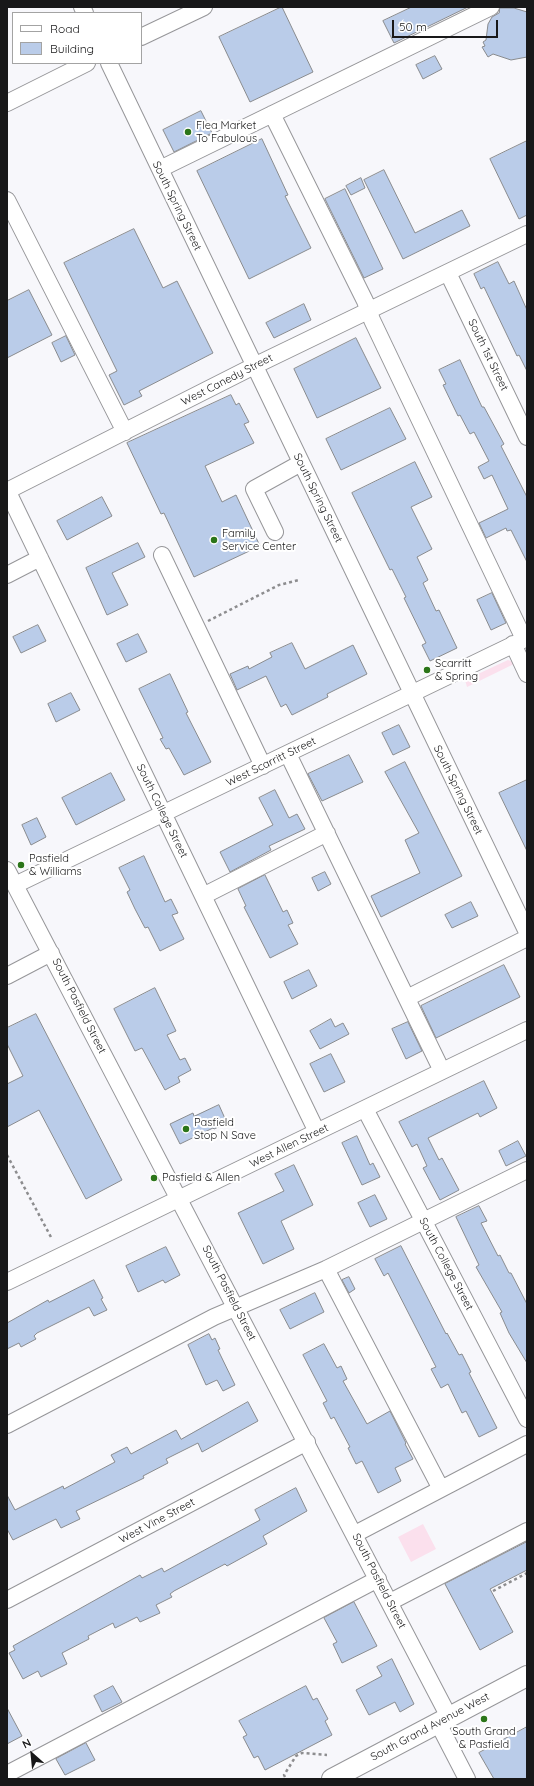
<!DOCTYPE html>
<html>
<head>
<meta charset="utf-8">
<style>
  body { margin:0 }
  #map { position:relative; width:534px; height:1786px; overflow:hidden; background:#f7f7fb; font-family:Quicksand,sans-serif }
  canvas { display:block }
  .frame { position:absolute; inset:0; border:8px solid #181819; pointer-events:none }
  .legend { position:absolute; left:12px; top:12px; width:130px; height:52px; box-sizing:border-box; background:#fff; border:1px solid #a3a3a3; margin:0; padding:5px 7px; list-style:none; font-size:12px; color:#181819 }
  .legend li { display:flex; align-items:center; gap:8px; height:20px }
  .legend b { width:20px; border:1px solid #a3a3a3 }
  .north { position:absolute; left:12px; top:1734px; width:40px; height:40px; -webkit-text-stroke:3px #fff; paint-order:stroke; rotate:333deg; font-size:11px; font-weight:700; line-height:16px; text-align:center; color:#181819 }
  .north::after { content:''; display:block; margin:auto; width:14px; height:18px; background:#181819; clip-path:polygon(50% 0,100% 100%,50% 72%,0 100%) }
  .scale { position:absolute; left:392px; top:20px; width:106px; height:18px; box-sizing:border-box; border:2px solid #181819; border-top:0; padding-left:5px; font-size:12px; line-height:14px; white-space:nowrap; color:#181819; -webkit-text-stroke:3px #fff; paint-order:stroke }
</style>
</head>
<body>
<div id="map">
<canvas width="534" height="1786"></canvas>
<div class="frame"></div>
<ul class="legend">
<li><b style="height:5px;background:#fff"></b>Road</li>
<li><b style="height:11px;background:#bacce9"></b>Building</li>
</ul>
<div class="north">N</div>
<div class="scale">50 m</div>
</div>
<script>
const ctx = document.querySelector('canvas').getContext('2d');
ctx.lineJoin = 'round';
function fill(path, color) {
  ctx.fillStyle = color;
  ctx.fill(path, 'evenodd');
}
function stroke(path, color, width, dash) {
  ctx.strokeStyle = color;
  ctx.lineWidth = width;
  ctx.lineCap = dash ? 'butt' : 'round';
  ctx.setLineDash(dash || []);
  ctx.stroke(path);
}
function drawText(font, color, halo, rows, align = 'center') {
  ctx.font = font + ' Quicksand,sans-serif';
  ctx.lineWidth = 4;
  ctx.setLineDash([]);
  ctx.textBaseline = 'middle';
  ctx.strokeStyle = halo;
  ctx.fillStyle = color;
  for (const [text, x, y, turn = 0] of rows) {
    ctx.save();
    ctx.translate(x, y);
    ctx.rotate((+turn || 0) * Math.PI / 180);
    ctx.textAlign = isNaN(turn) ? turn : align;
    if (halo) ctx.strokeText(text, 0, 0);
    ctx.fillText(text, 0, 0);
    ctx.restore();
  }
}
const green = new Path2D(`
  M508,660l8,3 -49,24 -2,-7z
  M423,1524l13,25 -25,13 -13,-25z`);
const building = new Path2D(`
  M282,7l31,65 -63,30 -31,-65z
  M412,7h56l-74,36 -11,-22z
  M500,8h14l13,4v45l-16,3 -18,-6 -5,3 -6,-10 3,-1 -2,-4 3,-2 2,-16 4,-7 7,-4z
  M435,56l7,13 -19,10 -7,-14z
  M201,111l11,22 -38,19 -11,-22z
  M262,139l26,56 -3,1 26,52 -62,31 -52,-108z
  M527,141v74l-8,4 -29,-60z
  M384,170l31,63 47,-23 8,16 -67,33 -39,-79z
  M361,178l4,10 -14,7 -5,-9z
  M345,189l38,80 -19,9 -39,-79z
  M134,229l29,59 14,-7 36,72 -74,38 3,5 -18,9 -15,-30 8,-4 -53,-108z
  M498,262l11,22 5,-3 13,29v61l-8,-16 -2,1 -33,-69 -3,2 -7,-15z
  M29,290l23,45 -45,23v-57z
  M304,304l7,16 -37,18 -8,-15z
  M66,336l9,19 -14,7 -9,-19z
  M356,338l25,50 -64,30 -23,-49z
  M460,360l22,47h2l20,37 -3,2 26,51v65l-16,-32 -4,1 -1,-3 -20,10 -7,-15 29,-14 -16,-34 -8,4 -6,-12 11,-6 -15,-29 -4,2 -10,-19 -2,1 -15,-31 3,-1 -7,-14z
  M231,395l5,10 3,-2 10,19 -5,2 10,19 -49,23 17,36 14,-7 24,51 -66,31 -30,-64 -3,1 -34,-71z
  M390,408l16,31 -65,31 -15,-31z
  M415,462l17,35 -21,10 21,42 -15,8 11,23 -5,3 13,28 3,-1 18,38 -27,13 -8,-16 4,-2 -22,-45 2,-1 -14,-28 -2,1 -38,-77z
  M102,497l10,19 -45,24 -10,-19z
  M138,543l7,14 -33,16 16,32 -21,10 -21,-47z
  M492,593l14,30 -15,7 -14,-30z
  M38,625l8,16 -25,12 -8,-16z
  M138,634l9,18 -21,10 -9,-18z
  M292,643l13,26 48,-24 14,29 -40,20 1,3 -36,18 -6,-11 -5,3 -15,-31 -29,14 -7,-16 18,-8 1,3 23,-12 -2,-4z
  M170,674l18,38 -2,1 25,49 -27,13 -15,-27 -3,1 -6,-10 3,-1 -24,-49z
  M71,693l9,17 -24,12 -8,-18z
  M399,725l11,22 -17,8 -11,-22z
  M349,755l14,27 -41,19 -14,-27z
  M405,762l57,114 -81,41 -10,-21 49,-23 -15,-33 14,-7 -34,-61z
  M111,773l14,27 -49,25 -14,-27z
  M527,780v71l-28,-58z
  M275,790l14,28 8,-4 8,15 -36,17 2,4 -41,22 -10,-20 53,-27 -14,-27z
  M37,818l9,19 -15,8 -9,-20z
  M144,856l21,46 6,-3 7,14 -6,2 12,24 -24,12 -12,-24 -3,1 -10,-19 -8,-17 3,-2 -11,-22z
  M325,872l6,12 -13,7 -6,-13z
  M265,875l18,37 4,-2 6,13 -5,2 10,19 -28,14 -26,-51 2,-1 -8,-17z
  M471,902l7,14 -26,12 -7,-13z
  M504,965l16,32 -84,41 -15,-32z
  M309,970l8,16 -25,13 -8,-17z
  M155,988l21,43 -9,4 13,25 5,-2 6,12 -13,7 2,5 -15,8 -23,-42 -7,3 -21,-42z
  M36,1014l86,166 -36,19 -47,-89 -32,17v-43l16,-8 -16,-32v-16z
  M331,1019l4,8 8,-4 6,11 -29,15 -10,-18z
  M408,1022l14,29 -16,8 -14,-30z
  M331,1054l14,28 -21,10 -14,-28z
  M484,1081l13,27 -17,9 -2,-4 -50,25 11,22 3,-2 17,32 -19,10 -17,-32 4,-2 -10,-22 -5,3 -13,-25z
  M219,1105l8,18 -13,6 -1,-1 -33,16 -10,-20 23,-11 1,3z
  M357,1136l13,29 3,-2 7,14 -18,8 -20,-42z
  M518,1141l8,15 -20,10 -7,-15z
  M294,1165l19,40 -32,16 13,28 -31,15 -25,-51 46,-22 -9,-17z
  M375,1195l12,24 -17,8 -12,-24z
  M479,1206l8,15 -6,2 17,33 2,-1 9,18h2l16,31v59l-18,-30 -9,-20 2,-1 -26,-45 3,-2 -23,-48z
  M401,1246l45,88 1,-1 12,22 3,-1 9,18 -2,1 28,55 -18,9 -13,-26 -4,2 -14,-29 -7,4 -10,-19 5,-2 -48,-94 -4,3 -9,-17z
  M166,1247l14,28 -15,8 -2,-3 -25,12 -12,-26z
  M349,1277l6,12 -6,4 -7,-13z
  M94,1280l9,18 -2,1 6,11 -13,6 -5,-9 -52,26 -3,3 2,3 -15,8 -2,-4 -12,6v-26l41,-23 1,2z
  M315,1293l9,19 -34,17 -10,-19z
  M209,1334l3,6 3,-2 5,11 -2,1 17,35 -12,6 -6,-11 -11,5 -18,-40z
  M324,1344l13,24 4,-2 6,13 -4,2 24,43 23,-13 16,32 -1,1 8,15 -18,9 6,13 -23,12 -16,-32 -6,3 -8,-16 2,-1 -16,-30 -3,2 -8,-16 4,-2 -24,-46z
  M248,1402l10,19 -56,31 -4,-9 -32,16 2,4 -25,13 1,2 -68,33 4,8 -19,9 -5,-9 -43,21 -6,-11v-34l8,15 48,-24 1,3 51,-27 -4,-7 16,-8 4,7 45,-24 5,9z
  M296,1488l11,23 -44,25 4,8 -40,22 -2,-2 -51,27 -4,3 2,3 -16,8 4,8 -20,9 -3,-5 -22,11 -2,-5 -25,13 1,3 -27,14 5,11 -26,13 -3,-6 -15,8 -14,-26 6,-3 -2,-4 127,-71 2,3 20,-10 2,4 96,-52 -5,-10z
  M527,1542v28l-37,19 23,43 -33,18 -35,-66z
  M354,1602l23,44 -35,17 -9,-19 4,-2 -13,-24z
  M392,1659l22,45 -14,8 -5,-10 -26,13 -13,-25 26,-14 -5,-9z
  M113,1686l9,16 -20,10 -8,-16z
  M306,1686l7,14 4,-2 11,21 -3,2 7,14 -67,35 -7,-14 -4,2 -11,-21 4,-2 -8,-14z
  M7,1708l15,28 -15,8z
  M527,1727v52h-33l-15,-26z
  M86,1743l9,17 -30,15 -9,-16z`);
const path = new Path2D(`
  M208,621l71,-36 20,-5
  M7,1155l45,84
  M493,1591l34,-18
  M285,1777l-1,-2 12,-19 6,-3 25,2`);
const minor = new Path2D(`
  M82,7l3,6
  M141,37l63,-30
  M109,63l418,869
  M7,103l80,-40
  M272,114l93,187 7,19 152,319
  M160,169l331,-162
  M7,200l118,232
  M448,273l79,164
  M7,490l310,642
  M7,491l247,-125 273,-132
  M275,532l-21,-43 47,-26
  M162,555l101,211
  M7,575l33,-17
  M513,644l14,30
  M288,754l154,317
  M7,870l442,847
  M15,885l512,-247
  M203,896l124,-63
  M7,976l44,-23
  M407,998l120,-60
  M365,1109l162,310
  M326,1269l115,220
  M7,1282l520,-252
  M7,1425l207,-108 112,-48 201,-99
  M355,1534l172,-90
  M7,1600l300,-158
  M390,1602l137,-71
  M438,1723l29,56
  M7,1774l371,-195`);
const major = new Path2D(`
  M332,1779l195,-103`);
const markers = [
  [188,132,4,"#2b7519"],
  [214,540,4,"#2b7519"],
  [427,670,4,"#2b7519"],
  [21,865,4,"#2b7519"],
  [186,1129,4,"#2b7519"],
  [154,1178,4,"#2b7519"],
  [484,1719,4,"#2b7519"]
];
const poiNames = [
  ["Flea Market",196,126],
  ["To Fabulous",196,139],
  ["Family",222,534],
  ["Service Center",222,547],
  ["Scarritt",435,664],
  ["& Spring",435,677],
  ["Pasfield",29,859],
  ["& Williams",29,872],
  ["Pasfield",194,1123],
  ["Stop N Save",194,1136],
  ["Pasfield & Allen",162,1178],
  ["South Grand",484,1732,"center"],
  ["& Pasfield",484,1745,"center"]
];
const streetNames = [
  ["South Spring Street",177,206,64],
  ["South 1st Street",488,355,64],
  ["West Canedy Street",227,380,-27],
  ["South Spring Street",318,498,64],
  ["West Scarritt Street",271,762,-26],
  ["South Spring Street",458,790,64],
  ["South College Street",162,811,64],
  ["South Pasfield Street",79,1006,63],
  ["West Allen Street",289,1146,-26],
  ["South College Street",446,1264,62],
  ["South Pasfield Street",229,1293,63],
  ["West Vine Street",157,1521,-28],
  ["South Pasfield Street",379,1581,63],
  ["South Grand Avenue West",430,1727,-28]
];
fill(green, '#fbe0ed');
fill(building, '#bacce9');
stroke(building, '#898b8e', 1);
stroke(minor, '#969699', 18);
stroke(major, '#969699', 22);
stroke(path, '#8d8d8f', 2.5, [3, 3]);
stroke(minor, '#fff', 16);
stroke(major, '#fff', 20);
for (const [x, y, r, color] of markers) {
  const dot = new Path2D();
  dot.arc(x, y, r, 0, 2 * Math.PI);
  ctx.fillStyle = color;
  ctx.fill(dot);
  stroke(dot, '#fff', 1.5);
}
drawText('11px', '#181819', '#fff', poiNames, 'left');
drawText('11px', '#181819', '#fff', streetNames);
</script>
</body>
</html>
